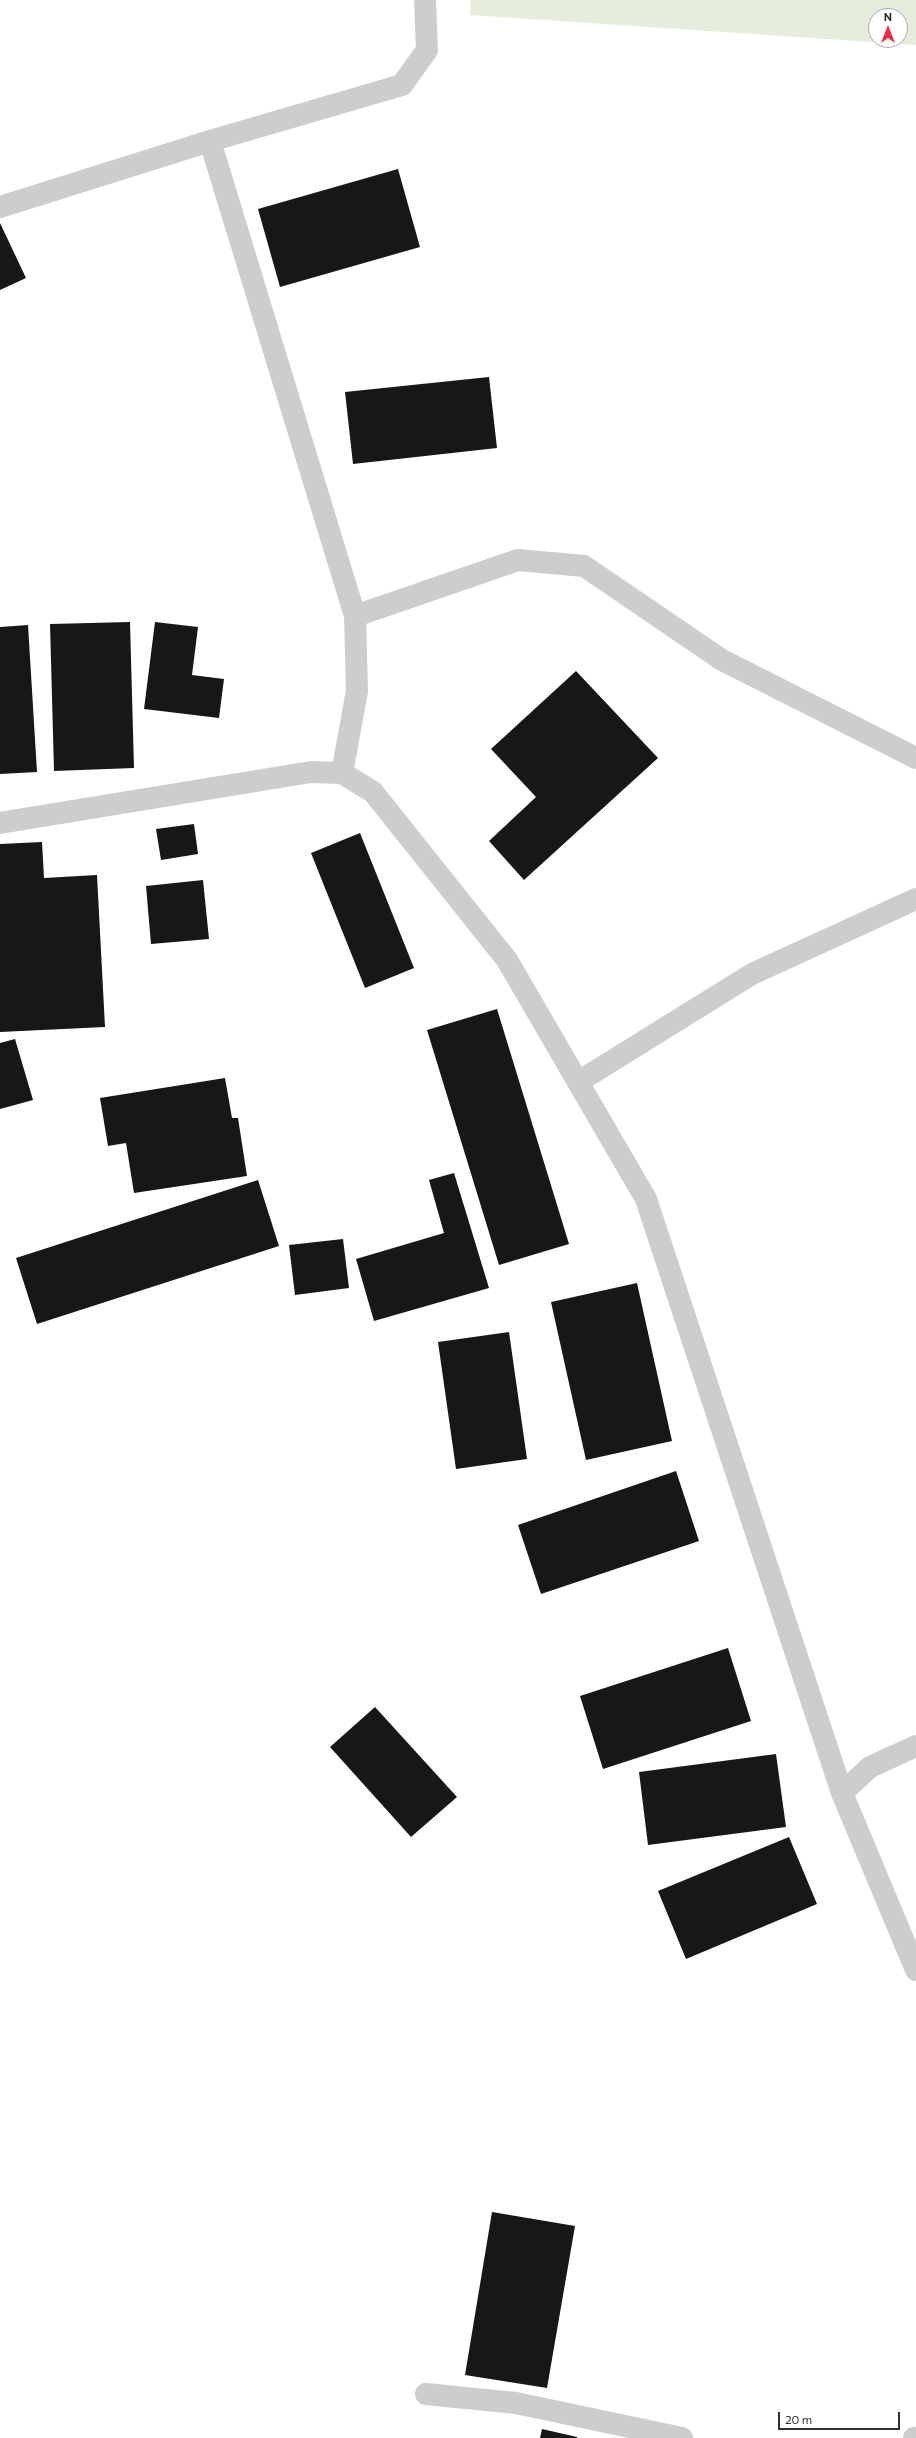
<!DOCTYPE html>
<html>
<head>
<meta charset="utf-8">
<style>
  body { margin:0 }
  #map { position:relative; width:916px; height:2438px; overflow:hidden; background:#fff; font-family:Commissioner,sans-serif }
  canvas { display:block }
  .north { position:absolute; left:868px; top:8px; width:40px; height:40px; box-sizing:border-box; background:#fff; border:1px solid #acacac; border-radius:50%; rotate:0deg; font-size:11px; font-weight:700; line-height:16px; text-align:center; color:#303030 }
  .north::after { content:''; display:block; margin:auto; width:14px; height:18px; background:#f02947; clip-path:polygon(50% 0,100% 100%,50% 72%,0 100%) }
  .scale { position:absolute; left:778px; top:2412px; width:122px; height:18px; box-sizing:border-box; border:2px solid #303030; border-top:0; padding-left:5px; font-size:12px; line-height:14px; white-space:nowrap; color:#303030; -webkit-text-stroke:3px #fff; paint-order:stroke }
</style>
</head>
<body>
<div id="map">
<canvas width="916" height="2438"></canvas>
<div class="north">N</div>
<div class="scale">20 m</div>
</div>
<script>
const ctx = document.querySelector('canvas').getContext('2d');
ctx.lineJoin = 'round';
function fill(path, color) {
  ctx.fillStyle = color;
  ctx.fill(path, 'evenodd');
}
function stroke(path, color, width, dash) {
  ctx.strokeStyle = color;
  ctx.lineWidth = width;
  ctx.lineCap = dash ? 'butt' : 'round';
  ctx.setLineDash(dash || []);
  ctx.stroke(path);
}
const green = new Path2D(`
  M471,0h445v45l-446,-30zM876,16h24v24h-24z`);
const building = new Path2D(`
  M398,169l22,78 -140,40 -22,-78z
  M0,223l26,55 -26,12z
  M489,377l8,71 -144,16 -8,-72z
  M130,622l4,146 -80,3 -4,-147z
  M155,622l43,5 -6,48 32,4 -5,39 -75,-9z
  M28,625l9,147 -37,2v-147z
  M576,671l82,87 -134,122 -35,-39 47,-44 -45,-48z
  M194,824l4,30 -37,6 -5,-31z
  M360,833l54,135 -49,20 -54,-135z
  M42,842l2,36 53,-3 8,152 -105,5v-188z
  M203,880l6,59 -58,5 -5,-58z
  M497,1009l72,235 -70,21 -72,-235z
  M15,1039l18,61 -33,9v-66z
  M225,1078l7,40h6l9,58 -113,17 -8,-50 -18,3 -8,-48z
  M454,1173l35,115 -115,33 -18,-62 88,-26 -15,-53z
  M258,1180l21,66 -242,78 -21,-66z
  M343,1239l6,49 -54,7 -6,-50z
  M637,1283l35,158 -86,19 -35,-158z
  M509,1332l18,127 -71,10 -18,-127z
  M676,1471l23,70 -158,53 -23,-69z
  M728,1648l23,73 -148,48 -23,-73z
  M375,1707l82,90 -46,40 -81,-90z
  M776,1754l10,73 -138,18 -9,-73z
  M789,1837l28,67 -131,55 -28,-68z
  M492,2212l83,14 -28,162 -82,-13z
  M542,2429l35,8v1h-37z`);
const minor = new Path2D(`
  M210,141l145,475 2,75 -15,82
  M0,207l210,-66 192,-56 25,-35 -2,-50
  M355,616l163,-56 66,6 138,94 194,98
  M0,823l311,-51 31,1 31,19 134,168 139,239 196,594 74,177
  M578,1082l174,-108 164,-75
  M842,1793l28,-26 46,-21
  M426,2394l90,9 166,35
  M914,2438h2`);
fill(green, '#e7eddd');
fill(building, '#171717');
stroke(minor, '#cdcdcd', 22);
</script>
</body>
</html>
